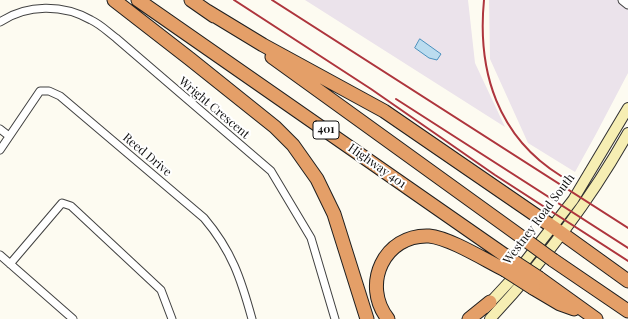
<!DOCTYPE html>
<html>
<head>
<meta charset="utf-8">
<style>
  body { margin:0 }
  canvas { display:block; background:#fdfbf1 }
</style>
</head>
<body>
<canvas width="628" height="319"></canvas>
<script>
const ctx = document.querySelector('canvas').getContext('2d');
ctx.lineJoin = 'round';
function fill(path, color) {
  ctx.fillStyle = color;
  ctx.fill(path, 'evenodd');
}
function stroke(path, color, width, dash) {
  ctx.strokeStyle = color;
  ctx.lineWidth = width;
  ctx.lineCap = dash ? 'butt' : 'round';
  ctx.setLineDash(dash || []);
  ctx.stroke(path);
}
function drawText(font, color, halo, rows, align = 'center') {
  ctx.font = font + ' "Playfair Display",serif';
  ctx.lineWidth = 4;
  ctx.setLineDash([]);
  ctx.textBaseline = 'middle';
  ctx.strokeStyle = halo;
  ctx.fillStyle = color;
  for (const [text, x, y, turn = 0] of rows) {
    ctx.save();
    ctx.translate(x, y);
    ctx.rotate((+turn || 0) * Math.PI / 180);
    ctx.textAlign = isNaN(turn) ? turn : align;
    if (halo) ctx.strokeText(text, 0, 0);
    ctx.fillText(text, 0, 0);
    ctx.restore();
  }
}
const industrial = new Path2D(`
  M305,0h163l7,63 30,64z
  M489,0h139v73l-32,61 -21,38 -47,-29 -38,-84z`);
const water = new Path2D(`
  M420,39l21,15 -4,6 -8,-2 -14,-10z`);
const minor = new Path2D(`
  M0,22c27,-18 63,-18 91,-2 9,4 17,12 25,18l155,133 40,67 24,81
  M0,129l9,7
  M0,150l40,-59h9l11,5 144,122c28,33 37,61 48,101
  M0,255l73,64
  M10,264l52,-61 9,3 90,84 11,29`);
const tertiary = new Path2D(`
  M623,0l5,4`);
const secondary = new Path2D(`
  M485,308l25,-27 63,-81 55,-92
  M490,319c53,-57 100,-118 138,-186`);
const motorway = new Path2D(`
  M114,0l76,59 85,68 18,18 24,34 17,35 33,105
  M138,0l375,261
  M191,0l23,16
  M207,11l56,34 121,66 169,116 75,54
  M272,57l255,184
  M553,260l75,51
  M539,278l57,41
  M533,288l27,16 14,5
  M388,319c-27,-34 -4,-85 41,-83 21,2 56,24 76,34
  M469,319l21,-17`);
const rail = new Path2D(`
  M234,0l137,89 124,86 133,86
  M272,0l356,228
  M484,0c-7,72 14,137 77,176
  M396,99l232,149`);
const motorwayBridge = new Path2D(`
  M527,241l26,19
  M513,261l26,17
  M505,270l28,18`);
const shields = [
  [326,130,26]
];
const shieldNames = [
  ["401",326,130]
];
const streetNames = [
  ["Wright Crescent",214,108,40],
  ["Reed Drive",147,155,40],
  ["Highway 401",377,166,35],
  ["Westney Road South",539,219,-53]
];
fill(industrial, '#ebe3eb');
fill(water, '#bbdcef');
stroke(water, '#4a91be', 1);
stroke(minor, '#414141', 9);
stroke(tertiary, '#414141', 11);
stroke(secondary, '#303030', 12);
stroke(motorway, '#1f1f1f', 15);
stroke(minor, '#fff', 7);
stroke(tertiary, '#fff', 9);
stroke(secondary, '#f6eeb3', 10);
stroke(motorway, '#e49f68', 13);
stroke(rail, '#ae353d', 2);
stroke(motorwayBridge, '#1f1f1f', 15, []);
stroke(motorwayBridge, '#e49f68', 13);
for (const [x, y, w] of shields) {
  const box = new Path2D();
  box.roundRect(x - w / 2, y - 9, w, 18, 3);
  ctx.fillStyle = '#fff';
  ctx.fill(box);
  stroke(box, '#0e0e0e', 1);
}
drawText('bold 11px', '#0e0e0e', null, shieldNames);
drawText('12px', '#0e0e0e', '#fff', streetNames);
</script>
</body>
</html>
